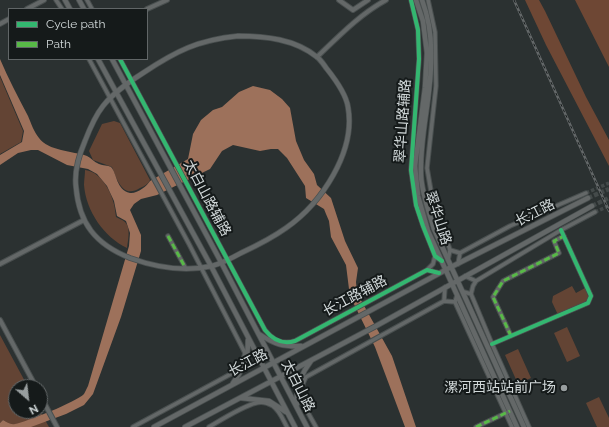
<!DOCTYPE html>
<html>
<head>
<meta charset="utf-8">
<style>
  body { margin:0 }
  #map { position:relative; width:609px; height:427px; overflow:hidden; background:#2b3131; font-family:Raleway,sans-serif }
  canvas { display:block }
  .legend { position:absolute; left:8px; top:8px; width:140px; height:52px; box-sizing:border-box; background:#151a1a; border:1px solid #616667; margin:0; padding:5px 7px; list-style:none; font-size:12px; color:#d2d9da }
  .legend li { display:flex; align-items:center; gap:8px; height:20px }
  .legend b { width:20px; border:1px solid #616667 }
  .north { position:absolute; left:8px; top:379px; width:40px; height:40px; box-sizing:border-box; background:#151a1a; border:1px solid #616667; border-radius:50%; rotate:152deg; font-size:11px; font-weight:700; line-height:16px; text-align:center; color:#d2d9da }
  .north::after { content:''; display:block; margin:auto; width:14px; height:18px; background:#989e9f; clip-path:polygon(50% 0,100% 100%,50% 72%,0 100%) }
</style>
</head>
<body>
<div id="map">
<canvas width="609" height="427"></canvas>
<ul class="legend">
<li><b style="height:5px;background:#33b770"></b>Cycle path</li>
<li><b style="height:5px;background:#58b947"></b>Path</li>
</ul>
<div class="north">N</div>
</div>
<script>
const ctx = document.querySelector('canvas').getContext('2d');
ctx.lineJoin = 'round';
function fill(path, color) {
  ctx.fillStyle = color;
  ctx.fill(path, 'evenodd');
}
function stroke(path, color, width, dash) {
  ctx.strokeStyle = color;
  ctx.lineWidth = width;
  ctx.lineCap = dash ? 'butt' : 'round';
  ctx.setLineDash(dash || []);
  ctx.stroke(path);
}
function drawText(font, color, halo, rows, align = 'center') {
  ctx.font = font + ' Raleway,"Noto Sans SC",sans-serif';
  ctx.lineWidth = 4;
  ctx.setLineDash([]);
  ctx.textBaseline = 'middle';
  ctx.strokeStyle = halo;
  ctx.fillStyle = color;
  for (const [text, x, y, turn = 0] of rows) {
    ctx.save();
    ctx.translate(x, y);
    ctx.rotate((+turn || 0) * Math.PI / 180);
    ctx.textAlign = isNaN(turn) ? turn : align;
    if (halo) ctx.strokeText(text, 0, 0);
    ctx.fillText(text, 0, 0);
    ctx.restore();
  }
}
const green = new Path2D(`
  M0,77l23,54 -2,11 -21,12z
  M114,121l6,2 30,57c-2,4 -5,6 -10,8 -17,11 -23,-8 -28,-21l-19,-7 -4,-9 13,-27z
  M85,170c14,1 25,19 28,31 2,5 2,11 3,16 2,1 7,3 9,5 6,6 3,18 2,26 -23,-11 -41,-37 -43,-63 0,-5 1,-10 1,-15z
  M572,286l4,7 9,-5 4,10 -1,3 -30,14 -6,-13 1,-6z
  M567,327l13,29 -13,6 -13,-29z
  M0,335l28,52h-12v24h24l9,16h-36l-10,-7 -3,3z
  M518,349l13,29 -13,6 -13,-29z
  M599,397l10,21v9h-12l-11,-24z`);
const forest = new Path2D(`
  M525,0h14l6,11 41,86 23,43v26l-63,-121z
  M575,0h34v67z`);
const water = new Path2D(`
  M0,59c8,19 18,38 28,57 3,7 6,16 11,22 9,13 34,13 48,18 4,2 7,6 12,8 4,2 9,1 12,3 6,6 5,23 19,26 7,1 17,-7 20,-12l38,-22 5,-25 8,-14 12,-10 9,-3 17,-15 14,-6 17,4 12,9 8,9 6,33 8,19 10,14 3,11 14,13 14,43 13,27 -2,14 1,11 35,63 24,71h-11l-30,-80 -23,-47 -3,-11 -3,-24 -15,-28 -2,-16 -3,-7 -2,-5 -18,-11 -1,-12 -18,-28 -9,-9h-7l-11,2 -27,-6 -11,6 -12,18 -53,26 -16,4 -7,5 -4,6 11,25v16l-20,66 -28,77 -9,11 -18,9 -35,13h-31v-4l3,-3c4,2 7,5 12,4 11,-2 61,-22 69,-30 1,-2 3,-6 4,-8l41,-140 1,-13 -4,-12 -9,-5 -3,-15 -7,-15 -10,-12 -9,-5 -21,-4 -29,-15h-7l-13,3 -18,12v-10l22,-13 2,-11 -24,-56z`);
const minorTunnel = new Path2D(`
  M586,193l23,-10
  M595,212l14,-6`);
const secondaryTunnel = new Path2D(`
  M588,198l21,-9
  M592,206l17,-8`);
const minor = new Path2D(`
  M56,0l6,9
  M87,0l5,9
  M411,0l7,30 1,29 -8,111 5,35 7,21 12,30 6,5
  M428,0l7,32 1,54 -9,82 5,29 18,53 -2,10
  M89,59l100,185 56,109 -2,8 -3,8 -107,58
  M120,59l145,271c8,10 17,15 30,11l132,-71 12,3
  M168,236l17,31
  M450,250l10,3
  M458,264l2,-11 50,-27 76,-33
  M427,270l6,-6 2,-8
  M465,276l11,5 85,-51 34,-18
  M464,292l7,2 21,50 37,83
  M471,294l2,-8 3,-5
  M457,295l-2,7 57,125
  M444,301l11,1
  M511,336l-18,-39 10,-16 56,-28 -5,-12 10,-5
  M492,344l96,-41 3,-7 -30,-66
  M209,427c12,-7 34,-21 47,-24 6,-2 12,0 17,3 7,5 10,14 14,21
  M316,427c-9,-17 -21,-31 -10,-50l138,-76 1,-14
  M476,427l32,-15`);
const tertiary = new Path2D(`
  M339,0l14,10 15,-10
  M27,9l17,-9
  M147,9l20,-9
  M0,24l9,-5
  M317,57c21,-20 43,-43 69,-57
  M0,264l84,-44
  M0,320l36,67
  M40,395l17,32`);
const secondary = new Path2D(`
  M65,0l5,9
  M79,0l5,9
  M416,0l7,21 4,32 -2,35 -10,78 3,30 10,35 89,196
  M422,0c6,16 9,33 9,51 2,42 -12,83 -10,125 1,18 8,36 13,53l90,198
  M238,36c27,0 57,3 79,21 4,3 7,8 10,12 8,10 19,25 21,38 8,44 -26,96 -62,121 -14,10 -30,18 -45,25 -9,5 -19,10 -29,13 -27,6 -57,1 -82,-8 -35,-14 -51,-35 -54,-71 -2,-16 3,-32 9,-46 5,-13 10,-25 18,-35 11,-14 26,-24 40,-33 33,-22 55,-33 95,-37z
  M98,59l113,207 84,161
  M112,59l109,203 86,165
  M259,334c15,10 24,13 42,12
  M233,383c12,-17 15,-22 15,-43
  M241,398l28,3 17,11
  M297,404c-2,-16 4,-30 14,-43
  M154,427l297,-160 137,-69
  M185,427l191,-101 216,-120`);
const rail = new Path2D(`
  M514,0l95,211`);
const quiet = new Path2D(`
  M168,236l17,31
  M511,336l-18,-39 10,-16 56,-28 -5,-12 10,-5
  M476,427l34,-16`);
const cycleway = new Path2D(`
  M411,0l7,30 1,29 -8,111 5,35 7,21 12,30 7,5
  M120,59l145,271c8,10 17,15 30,11l132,-71 12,3
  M492,344l96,-41 3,-7 -30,-66`);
const markers = [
  [564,388,4,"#989e9f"]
];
const streetNames = [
  ["翠华山路辅路",403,121,-86],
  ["太白山路辅路",207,198,62],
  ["长江路",535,213,-27],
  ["翠华山路",438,218,72],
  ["长江路辅路",355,296,-28],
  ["长江路",248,363,-28],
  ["太白山路",298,386,63]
];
const poiNames = [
  ["漯河西站站前广场",556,388]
];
fill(green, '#634434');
fill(forest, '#6e4734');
fill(water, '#9d715b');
stroke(minorTunnel, '#444a4a', 3.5, [3.5, 2]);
stroke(secondaryTunnel, '#444a4a', 4.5, [4.5, 2]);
stroke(minor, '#494f4f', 5.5);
stroke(tertiary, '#494f4f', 6);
stroke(secondary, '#494f4f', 6);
stroke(minor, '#646868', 3.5);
stroke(tertiary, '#646868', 4);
stroke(secondary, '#646868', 4.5);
stroke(rail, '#646869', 2.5);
stroke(rail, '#151a1a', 1, [3]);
stroke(quiet, '#58b947', 3, [6, 3]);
stroke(cycleway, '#33b770', 4);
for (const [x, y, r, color] of markers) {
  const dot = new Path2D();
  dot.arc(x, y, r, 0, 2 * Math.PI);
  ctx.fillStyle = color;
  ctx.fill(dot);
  stroke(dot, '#151a1a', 1.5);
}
drawText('14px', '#d2d9da', '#151a1a', streetNames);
drawText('14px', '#d2d9da', '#151a1a', poiNames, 'right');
</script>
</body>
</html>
